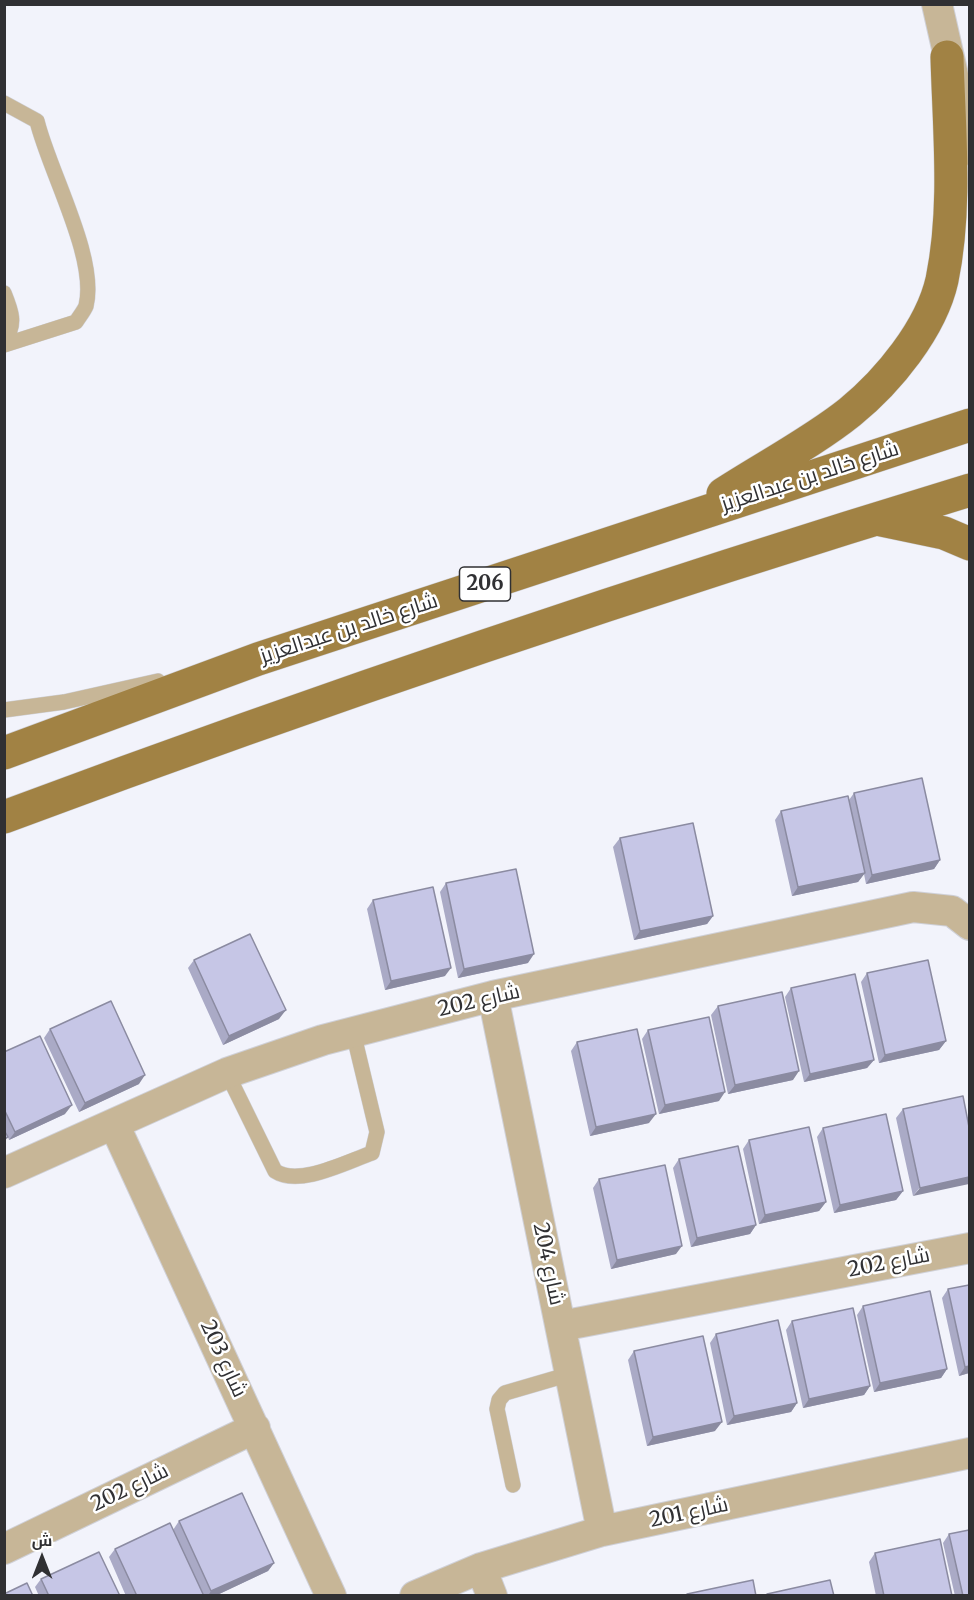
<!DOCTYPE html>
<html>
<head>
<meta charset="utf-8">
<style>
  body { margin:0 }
  #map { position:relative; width:974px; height:1600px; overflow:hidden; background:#f2f3fb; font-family:Merriweather,Cairo,serif }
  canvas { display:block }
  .frame { position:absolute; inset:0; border:6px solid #303033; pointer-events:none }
  .north { position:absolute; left:12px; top:1528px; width:60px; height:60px; -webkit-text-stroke:4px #fff; paint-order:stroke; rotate:0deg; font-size:16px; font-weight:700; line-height:24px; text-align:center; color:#303033 }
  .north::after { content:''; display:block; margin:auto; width:21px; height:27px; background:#303033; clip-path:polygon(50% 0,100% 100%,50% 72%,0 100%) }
</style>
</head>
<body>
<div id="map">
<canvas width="974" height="1600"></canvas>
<div class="frame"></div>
<div class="north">ش</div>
</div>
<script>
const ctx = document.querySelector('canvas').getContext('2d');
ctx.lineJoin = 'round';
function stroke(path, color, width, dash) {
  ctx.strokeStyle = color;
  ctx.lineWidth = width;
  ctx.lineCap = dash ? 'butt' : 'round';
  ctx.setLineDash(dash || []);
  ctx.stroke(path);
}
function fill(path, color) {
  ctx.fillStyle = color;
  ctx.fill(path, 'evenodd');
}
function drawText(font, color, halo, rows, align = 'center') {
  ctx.font = font + ' Merriweather,Cairo,serif';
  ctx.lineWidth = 5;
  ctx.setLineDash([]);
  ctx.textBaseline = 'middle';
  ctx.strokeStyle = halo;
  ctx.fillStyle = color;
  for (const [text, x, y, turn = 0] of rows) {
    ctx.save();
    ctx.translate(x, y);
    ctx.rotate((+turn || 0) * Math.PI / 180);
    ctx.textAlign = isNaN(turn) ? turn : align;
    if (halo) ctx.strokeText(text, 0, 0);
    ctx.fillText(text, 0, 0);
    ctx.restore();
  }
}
const lane = new Path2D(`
  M4,103l33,18c12,50 61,137 49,185 -2,5 -7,11 -10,16l-72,23
  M4,293c7,17 13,32 0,48
  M4,710l60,-8 94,-21
  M227,1073l48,98c24,16 71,-9 97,-18l5,-21 -24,-100
  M513,1485l-16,-76 2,-9 6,-7 65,-19`);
const street = new Path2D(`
  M937,4l33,146
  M493,996l109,535
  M114,1124l217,472
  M4,1173l223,-100 96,-33 170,-44 420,-89 39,4 18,14
  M561,1326l409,-78
  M4,1549l251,-121
  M481,1568l11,28
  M415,1596l66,-28 121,-37 368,-78`);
const primary = new Path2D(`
  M723,494c40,-26 91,-53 127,-82 38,-31 81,-83 92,-132 15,-73 7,-150 5,-223
  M877,519l67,14 26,11
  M4,753l254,-94 712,-234
  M4,817c319,-119 641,-228 966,-327`);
const wall = new Path2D(`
  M854,793l86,67 -6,9 -68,15 -2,-10 -6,8 -66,14 -17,-76 6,-9 68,-11z
  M620,838l93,78 -6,8 -73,16 -21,-93z
  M446,883l82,80 -70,15 -18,-86z
  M373,900l72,76 -60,14 -18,-81z
  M194,960l85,59 -56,26 -35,-77z
  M867,973l79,68 -7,9 -60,13 -18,-81z
  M791,988l83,72 -7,8 -63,14 -19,-85z
  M718,1006l75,74 -65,14 -17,-79z
  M50,1029l89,55 -60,28 -35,-74z
  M648,1030l71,71 -60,13 -17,-75z
  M577,1042l72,81 -59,13 -19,-85z
  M4,1052l61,62 -56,26 -1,-3 -4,5z
  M903,1109l66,18 -56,69 -17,-78z
  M823,1128l80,63 -7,9 -62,13 -17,-76z
  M749,1140l77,62 -7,9 -60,13 -16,-75z
  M679,1159l77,66 -6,9 -59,13 -18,-79z
  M599,1179l77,75 -65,15 -18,-81z
  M948,1289l21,84 -10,3 -17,-78z
  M863,1306l84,63 -6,9 -67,14 -17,-77z
  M792,1321l78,65 -6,9 -61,13 -17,-78z
  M716,1334l81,69 -6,9 -64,13 -17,-82z
  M634,1351l81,80 -68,15 -19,-86z
  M179,1521l95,42 -6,8 -53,25h-12v-1l-1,1h-76l-17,-39 6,-8 58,-19z
  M949,1534l20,62h-14l-12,-53z
  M875,1553l77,43h-76l-7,-34z
  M41,1579l79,17h-81l-4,-9z`);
const shadedWall = new Path2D(`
  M940,860l-6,9 -68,15 6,-9z
  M865,873l-7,9 -66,14 6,-9z
  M713,916l-6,8 -73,16 6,-9z
  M534,954l-6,9 -70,15 6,-9z
  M451,968l-6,8 -60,14 6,-9z
  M286,1010l-7,9 -56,26 6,-9z
  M946,1041l-7,9 -60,13 6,-8z
  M874,1060l-7,8 -63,14 6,-8z
  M799,1071l-6,9 -65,14 7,-9z
  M145,1075l-6,9 -60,28 6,-9z
  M725,1092l-6,9 -60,13 6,-9z
  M72,1105l-7,9 -56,26 6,-8z
  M656,1114l-7,9 -59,13 6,-9z
  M969,1177v7l-56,12 7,-8z
  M903,1191l-7,9 -62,13 6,-8z
  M826,1202l-7,9 -60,13 6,-9z
  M756,1225l-6,9 -59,13 6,-9z
  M682,1246l-6,8 -65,15 6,-9z
  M969,1366v7l-10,3 6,-9z
  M947,1369l-6,9 -67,14 6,-9z
  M870,1386l-6,9 -61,13 6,-9z
  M797,1403l-6,9 -64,13 7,-9z
  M722,1422l-7,9 -68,15 6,-9z
  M274,1563l-6,8 -53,25h-7l3,-5z`);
const building = new Path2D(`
  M922,778l18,82 -68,15 -18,-82z
  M848,796l17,77 -67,14 -17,-76z
  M693,823l20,93 -73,15 -20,-93z
  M516,869l18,85 -70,15 -18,-86z
  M433,887l18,81 -60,13 -18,-81z
  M250,934l36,76 -57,26 -35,-76z
  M928,960l18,81 -61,14 -18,-82z
  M855,974l19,86 -64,14 -19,-86z
  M782,992l17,79 -64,14 -17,-79z
  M111,1001l34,74 -60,28 -35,-74z
  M709,1017l16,75 -60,13 -17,-75z
  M637,1029l19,85 -60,13 -19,-85z
  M40,1036l32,69 -57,27 -11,-23v-57z
  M963,1096l6,31v50l-49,11 -17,-79z
  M886,1114l17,77 -63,14 -17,-77z
  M809,1127l17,75 -61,13 -16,-75z
  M4,1130l4,7 -4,2z
  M738,1146l18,79 -59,13 -18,-79z
  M665,1165l17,81 -65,14 -18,-81z
  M969,1285v81l-4,1 -17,-78z
  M930,1291l17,78 -67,14 -17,-77z
  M853,1308l17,78 -61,13 -17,-78z
  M778,1320l19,83 -63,13 -18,-82z
  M703,1336l19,86 -69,15 -19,-86z
  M242,1493l32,70 -63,28 -32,-70z
  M170,1523l33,71 -3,2h-63l-22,-47z
  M969,1530v66h-6l-14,-62z
  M940,1539l12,57h-68l-9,-43z
  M99,1552l21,44h-71l-8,-17z
  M753,1580l3,16h-69v-2z
  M830,1580l4,16h-67v-2z
  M27,1583l6,13h-29v-2z`);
const shields = [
  [485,584,51]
];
const shieldNames = [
  ["206",485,584]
];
const streetNames = [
  ["شارع خالد بن عبدالعزيز",810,477,-18],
  ["شارع خالد بن عبدالعزيز",349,629,-18],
  ["شارع 202",479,1001,-13],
  ["شارع 202",889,1263,-11],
  ["شارع 204",548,1264,78],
  ["شارع 203",223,1359,65],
  ["شارع 202",130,1488,-26],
  ["شارع 201",689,1513,-12]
];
stroke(lane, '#cfd0d7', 16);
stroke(street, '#cfd0d7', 32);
stroke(primary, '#cfd0d7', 34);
stroke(lane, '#c7b697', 15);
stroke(street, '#c7b697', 30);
stroke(primary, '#a18244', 33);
fill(wall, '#aaaac6');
fill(shadedWall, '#8b8ba1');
fill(building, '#c6c6e6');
stroke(building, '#8b8ba1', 1.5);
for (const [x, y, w] of shields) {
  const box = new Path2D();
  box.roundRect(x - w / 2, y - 17, w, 34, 4.5);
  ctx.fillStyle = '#fff';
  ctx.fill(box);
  stroke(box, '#303033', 1.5);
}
drawText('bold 20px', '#303033', null, shieldNames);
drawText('21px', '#303033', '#fff', streetNames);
</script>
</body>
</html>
